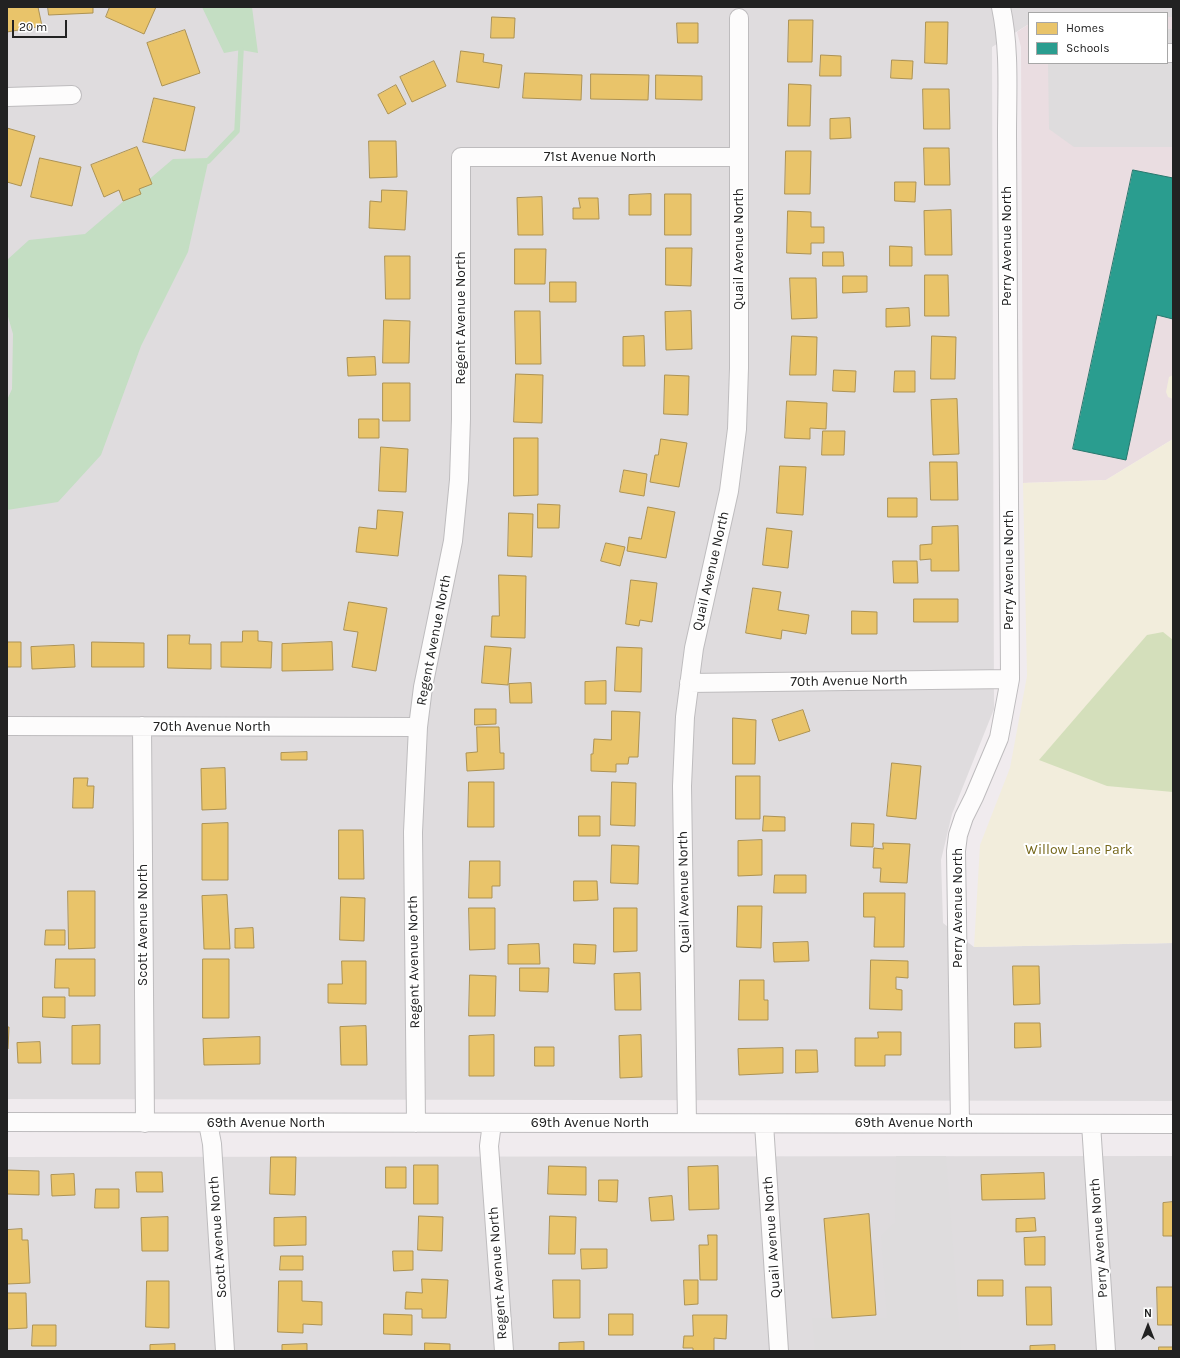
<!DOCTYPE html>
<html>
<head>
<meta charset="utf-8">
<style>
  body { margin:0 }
  #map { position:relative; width:1180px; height:1358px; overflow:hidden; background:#f0ebee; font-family:Karla,sans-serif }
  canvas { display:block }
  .frame { position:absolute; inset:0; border:8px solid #222; pointer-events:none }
  .legend { position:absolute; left:1028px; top:12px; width:140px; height:52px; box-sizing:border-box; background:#fff; border:1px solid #a7a7a7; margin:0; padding:5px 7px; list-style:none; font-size:12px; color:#222 }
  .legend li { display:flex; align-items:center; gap:8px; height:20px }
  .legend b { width:20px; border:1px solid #a7a7a7 }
  .north { position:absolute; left:1128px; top:1306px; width:40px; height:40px; -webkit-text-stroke:3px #fff; paint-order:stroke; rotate:0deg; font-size:11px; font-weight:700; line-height:16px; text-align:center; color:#222 }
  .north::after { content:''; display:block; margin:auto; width:14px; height:18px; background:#222; clip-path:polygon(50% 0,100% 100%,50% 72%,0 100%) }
  .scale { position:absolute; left:12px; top:20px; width:55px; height:18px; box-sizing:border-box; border:2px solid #222; border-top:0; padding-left:5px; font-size:12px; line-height:14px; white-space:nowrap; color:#222; -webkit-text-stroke:3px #fff; paint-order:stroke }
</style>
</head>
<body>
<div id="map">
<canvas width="1180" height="1358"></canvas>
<div class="frame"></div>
<ul class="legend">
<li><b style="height:11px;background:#e9c46a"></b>Homes</li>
<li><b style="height:11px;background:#2a9d8f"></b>Schools</li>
</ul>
<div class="north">N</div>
<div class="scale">20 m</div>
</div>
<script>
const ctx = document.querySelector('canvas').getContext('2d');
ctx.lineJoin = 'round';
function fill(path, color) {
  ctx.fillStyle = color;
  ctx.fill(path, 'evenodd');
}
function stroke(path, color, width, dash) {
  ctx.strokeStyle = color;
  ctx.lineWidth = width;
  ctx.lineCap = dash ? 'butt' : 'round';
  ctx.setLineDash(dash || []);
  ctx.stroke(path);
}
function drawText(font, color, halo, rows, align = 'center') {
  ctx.font = font + ' Karla,sans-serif';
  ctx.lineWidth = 4;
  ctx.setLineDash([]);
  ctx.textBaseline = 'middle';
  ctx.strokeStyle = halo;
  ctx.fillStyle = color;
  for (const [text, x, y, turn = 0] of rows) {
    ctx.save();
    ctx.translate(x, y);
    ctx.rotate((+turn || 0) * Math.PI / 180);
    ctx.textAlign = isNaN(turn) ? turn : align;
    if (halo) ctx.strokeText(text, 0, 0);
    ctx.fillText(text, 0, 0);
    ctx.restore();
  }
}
const residential = new Path2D(`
  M7,7h1166v10h-6v-4h-138v11l-37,23 2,662 -42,105 -11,46 2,63 31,24 199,-4v158l-1166,-2z
  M1173,1156v195h-1166v-194z`);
const education = new Path2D(`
  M1167,17h6v422l-67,41 -83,3 -2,-436 -4,-15 12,-8v39h138z`);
const park = new Path2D(`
  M1173,375v24l-5,-2 -2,-5 3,-15z
  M1173,439v504l-199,4 6,-102 30,-77 17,-92 -4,-193 83,-3z`);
const pitch = new Path2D(`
  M1163,632l10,8v152l-66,-6 -68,-26 108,-125z`);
const parking = new Path2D(`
  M1167,29h6v118h-99l-25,-18 -1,-66h119z
  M896,1156h50l15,195h-146l-3,-33h75l-6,-82 14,-13z`);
const water = new Path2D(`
  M202,7h50l6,46 -17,-3 -17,3z
  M209,158l-21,94 -47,94 -40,109 -43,47 -51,8v-110l5,-11 1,-55 -6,-21v-53l22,-20 56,-6 88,-75z`);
const homes = new Path2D(`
  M7,7h31l4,19 -35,6z
  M48,7h45v6l-44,2z
  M110,7h46l-12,27 -38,-17z
  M492,17l23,1 -1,20h-23z
  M789,20h24l-1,42h-24z
  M926,22h22l-1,42 -22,-1z
  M677,23h21v20h-20z
  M185,30l15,43 -38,13 -15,-43z
  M461,51l23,3 -1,8 19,3 -3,23 -42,-6z
  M821,55l20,1v20h-21z
  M892,60l21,1 -1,18 -21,-1z
  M434,61l12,25 -34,16 -12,-25z
  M525,73l57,2 -1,25 -58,-2z
  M591,74l58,1 -1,25 -57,-1z
  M656,75l46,1v24l-46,-1z
  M789,84l22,1 -1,41h-22z
  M396,85l10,19 -18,10 -10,-19z
  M923,89h26l1,40h-26z
  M154,98l41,9 -10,44 -42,-9z
  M850,118l1,20 -21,1v-20z
  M7,128l28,8 -14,50 -14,-4z
  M369,141h27l1,36 -27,1z
  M137,147l15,37 -13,5 2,5 -18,7 -4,-11 -15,7 -13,-32z
  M924,148h25l1,37h-25z
  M786,151h25l-1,43h-25z
  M40,158l41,9 -9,39 -41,-9z
  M895,182h21l-1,20 -20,-1z
  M382,190l25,1 -2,39 -36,-2 1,-27 11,1z
  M651,194v21h-22v-20z
  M665,194h26v41h-26z
  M542,197l1,38h-25l-1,-37z
  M579,198h19l1,21h-26v-11h7z
  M951,210l1,45h-27l-1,-44z
  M788,211l23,1v15h13v16h-13v11l-24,-1z
  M890,246l22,1v19h-22z
  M666,248h26l-1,38 -25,-1z
  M515,249h31l-1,35h-30z
  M823,252h20l1,14h-21z
  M385,256h25v43h-24z
  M925,275h23l1,41h-24z
  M843,276h24v16l-24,1z
  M790,278h26l1,40 -25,1z
  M550,282h26v20h-26z
  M909,308l1,18 -24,1v-18z
  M515,311h25l1,53h-25z
  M691,311l1,38 -26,1 -1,-38z
  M384,320l26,1 -1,42h-26z
  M644,336l1,30h-22v-29z
  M792,336l25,1 -1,38h-26z
  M932,336l24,1 -1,42h-24z
  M375,357l1,18 -28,1 -1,-18z
  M834,370l22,1 -1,21 -22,-1z
  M895,371h20v21h-21z
  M516,374l27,1 -1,48 -28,-1z
  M665,375l24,1 -1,39 -24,-1z
  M383,383h27v38h-27z
  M957,399l2,55 -26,1 -2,-55z
  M787,401l40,2 -1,26 -16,-1v11l-25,-1z
  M359,419h20v19h-20z
  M823,431h22l-1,24h-22z
  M514,438h24v57l-24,1z
  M661,439l26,4 -8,44 -29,-5 5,-27h3z
  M381,447l27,2 -2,43 -27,-1z
  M930,462h27l1,38h-27z
  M780,466l26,1 -3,48 -26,-2z
  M624,470l23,4 -3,22 -24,-4z
  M888,498h29v19h-29z
  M538,504l22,1 -1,23h-21z
  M648,507l27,5 -9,46 -39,-7 2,-14 12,2z
  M378,510l25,2 -5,44 -42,-4 3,-25 17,2z
  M509,513l24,1 -1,43 -24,-1z
  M958,526l1,45h-28v-12l-11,1v-15l12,-1v-17z
  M767,528l25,3 -4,37 -25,-3z
  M606,543l19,4 -5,19 -19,-5z
  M893,561h24l1,22h-24z
  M499,575l27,1 -1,62 -34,-1 1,-21h7z
  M631,580l26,3 -5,39 -12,-2 -1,6 -13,-2z
  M753,588l28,4 -3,18 31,5 -3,19 -24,-4 -1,9 -35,-6z
  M914,599h44v23h-44z
  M349,602l38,6 -11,63 -24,-4 6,-35 -14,-2z
  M852,611l25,1v22h-25z
  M243,631h15v10l14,1 -1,26 -50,-1v-25h21z
  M168,635h22l-1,9h22v25l-43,-1z
  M7,642h14v25h-14z
  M92,642l52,1v24h-52z
  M332,642l1,28 -51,1v-27z
  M74,645l1,22 -43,2 -1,-22z
  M485,646l26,2 -3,37 -26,-2z
  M617,647l25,1 -1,44 -26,-1z
  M606,681v23h-21v-22z
  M531,683l1,20h-22l-1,-19z
  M475,709h21v15l-21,1z
  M803,710l7,21 -31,10 -7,-21z
  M612,711l28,1 -2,45h-9l-1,7h-12v8l-25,-1v-17h2l1,-15 17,1z
  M733,718l23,2 -1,44h-22z
  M477,727h22l1,26h4v16l-37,2 -1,-18 11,-1z
  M307,752v8h-26v-7z
  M892,763l29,3 -5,53 -29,-3z
  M225,768l1,41 -24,1 -1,-41z
  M736,776h24v43h-24z
  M74,778h14l-1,8h7l-1,22h-20z
  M469,782h25v45h-26z
  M612,782l24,1 -1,43 -24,-1z
  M579,816h21v20h-21z
  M764,816l21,1v14h-22z
  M228,823v57h-26v-56z
  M852,823l22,1 -1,23 -22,-1z
  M339,830h24l1,49h-25z
  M762,840v35l-24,1v-35z
  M883,843l27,1 -3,39 -27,-1 1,-14h-8l1,-20 9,1z
  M612,845l27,1 -1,38 -27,-1z
  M470,861h30v25h-8v12h-23z
  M775,875h31v18h-32z
  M574,881h23l1,19 -24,1z
  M68,891h27v57l-26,1z
  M864,893h41l-1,54h-30l1,-30h-11z
  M227,895l3,54h-26l-2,-53z
  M341,897l24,1 -1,43 -24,-1z
  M738,906h24l-1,42 -24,-1z
  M469,908h26v41l-25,1z
  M614,908h23v43l-23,1z
  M253,928l1,20h-19v-19z
  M46,930h19v15h-20z
  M808,942l1,19 -35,1 -1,-19z
  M539,944l1,20h-32v-19z
  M574,944l22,1 -1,19 -21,-1z
  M56,959h39v37h-26v-8h-14z
  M203,959h26v59h-26z
  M871,960l37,1v17l-12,-1v12l6,1v20l-32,-1z
  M342,961h24v43l-38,-1v-19h14z
  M1013,966h26l1,38 -26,1z
  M520,968h29l-1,24 -28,-1z
  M640,973l1,37h-26l-1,-36z
  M470,975l26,1 -1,40h-26z
  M740,980h24v20h4v20h-29z
  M43,997h22v21l-22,-1z
  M1015,1023h25l1,24 -26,1z
  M100,1025v39h-28v-38z
  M366,1026l1,39h-26l-1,-38z
  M7,1027h2l-1,22h-1z
  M878,1032h23v23h-16v11h-30v-28h23z
  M494,1035v41h-25v-40z
  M641,1035l1,42 -22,1 -1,-42z
  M260,1037v27l-56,1 -1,-26z
  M40,1042l1,21h-23l-1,-20z
  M535,1047h19v19h-19z
  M783,1048v25l-44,2 -1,-26z
  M796,1050h21l1,22 -22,1z
  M271,1157h25l-1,38 -25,-1z
  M414,1165h24v39h-24z
  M549,1166l37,1v28l-38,-1z
  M718,1166l1,43 -30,1 -1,-43z
  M386,1167h20v21h-20z
  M7,1170l32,1v24l-32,-1z
  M136,1172h26l1,20h-26z
  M1044,1173l1,26 -63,1 -1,-25z
  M74,1174l1,21 -23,1 -1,-21z
  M599,1180h19l-1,22 -18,-1z
  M96,1189h23v19h-24z
  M672,1196l2,24 -23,1 -2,-23z
  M1173,1202v34h-10v-33z
  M869,1214l7,101 -44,3 -8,-99z
  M419,1216l24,1 -1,34 -24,-1z
  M550,1216l26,1 -1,37h-26z
  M168,1217v34h-26l-1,-33z
  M306,1217v28l-32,1v-28z
  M1035,1218l1,13 -20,1v-13z
  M22,1229v11h6l2,43 -23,1v-54z
  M708,1235h9v45h-17l-1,-35h9z
  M1045,1237v28h-20l-1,-27z
  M581,1249h26v19l-25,1z
  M393,1251h20v19l-19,1z
  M281,1256h22v14h-23z
  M422,1279l26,1 -2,38h-24v-9h-17l1,-17 16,1z
  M553,1280h27v38h-26z
  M684,1280h14v24l-13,1z
  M978,1280h25v16h-25z
  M147,1281h22v47l-23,-1z
  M279,1281h23v20l20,1v23l-19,-1v9l-25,-1z
  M1026,1287h25l1,38h-25z
  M1157,1287h16v38h-15z
  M7,1293h19l1,35 -20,1z
  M384,1314l28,1v20l-28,-1z
  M609,1314h24v21h-24z
  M693,1315h34l-1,24 -12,-1v13h-21v-3h-10l1,-12h9z
  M33,1325h23v21h-24z
  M584,1342v9h-25v-8z
  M425,1343l25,1v7h-25z
  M175,1344v7h-25v-6z
  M307,1344v7h-25v-6z
  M1055,1345v6h-25v-5z
  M1159,1347h14v4h-14z`);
const schools = new Path2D(`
  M1133,170l40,8v141l-16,-4 -31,145 -53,-11z`);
const stream = new Path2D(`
  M208,161l29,-30 4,-81`);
const minor = new Path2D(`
  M1167,53h6
  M7,97l65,-2
  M689,683l321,-4
  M7,726l411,1
  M142,726l3,397
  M7,1122l1166,2
  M208,1123l4,21 13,207
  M416,1123l-3,-291 5,-105 5,-40 30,-146 6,-61 2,-61v-262h278
  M492,1123l-3,23 15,205
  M687,1123l-5,-337 3,-69 9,-69 35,-157 8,-62 2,-61v-350
  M960,1123l-4,-272 2,-16 6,-18 10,-20 25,-59 11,-59 -3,-544c0,-43 3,-86 -6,-128
  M764,1124l15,227
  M1091,1124l15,227`);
const streetNames = [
  ["71st Avenue North",600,157],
  ["Perry Avenue North",1007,246,-90],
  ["Quail Avenue North",739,249,-90],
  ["Regent Avenue North",461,318,-90],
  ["Perry Avenue North",1009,570,-90],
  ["Quail Avenue North",711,571,-77],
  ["Regent Avenue North",434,640,-79],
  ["70th Avenue North",849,681,-1],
  ["70th Avenue North",212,727],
  ["Quail Avenue North",684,892,-91],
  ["Perry Avenue North",958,908,-90],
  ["Scott Avenue North",143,925,-90],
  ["Regent Avenue North",414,962,-91],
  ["69th Avenue North",266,1123],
  ["69th Avenue North",590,1123],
  ["69th Avenue North",914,1123],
  ["Scott Avenue North",218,1237,-94],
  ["Quail Avenue North",772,1237,-94],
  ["Perry Avenue North",1099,1238,-94],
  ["Regent Avenue North",498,1273,-94]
];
const parkNames = [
  ["Willow Lane Park",1079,850]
];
fill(residential, '#dfdcde');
fill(education, '#eadde1');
fill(park, '#f2eddc');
fill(pitch, '#d4dfbb');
fill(parking, '#dedcdd');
fill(water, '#c4dec3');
fill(homes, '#e9c46a');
stroke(homes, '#ad9354', 1);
fill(schools, '#2a9d8f');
stroke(schools, '#28786e', 1);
stroke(stream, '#c4dec3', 5.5);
stroke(minor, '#bebcbe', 20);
stroke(minor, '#fdfcfc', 18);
drawText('14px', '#222', '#fff', streetNames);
drawText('14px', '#76671a', '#fff', parkNames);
</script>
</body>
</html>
